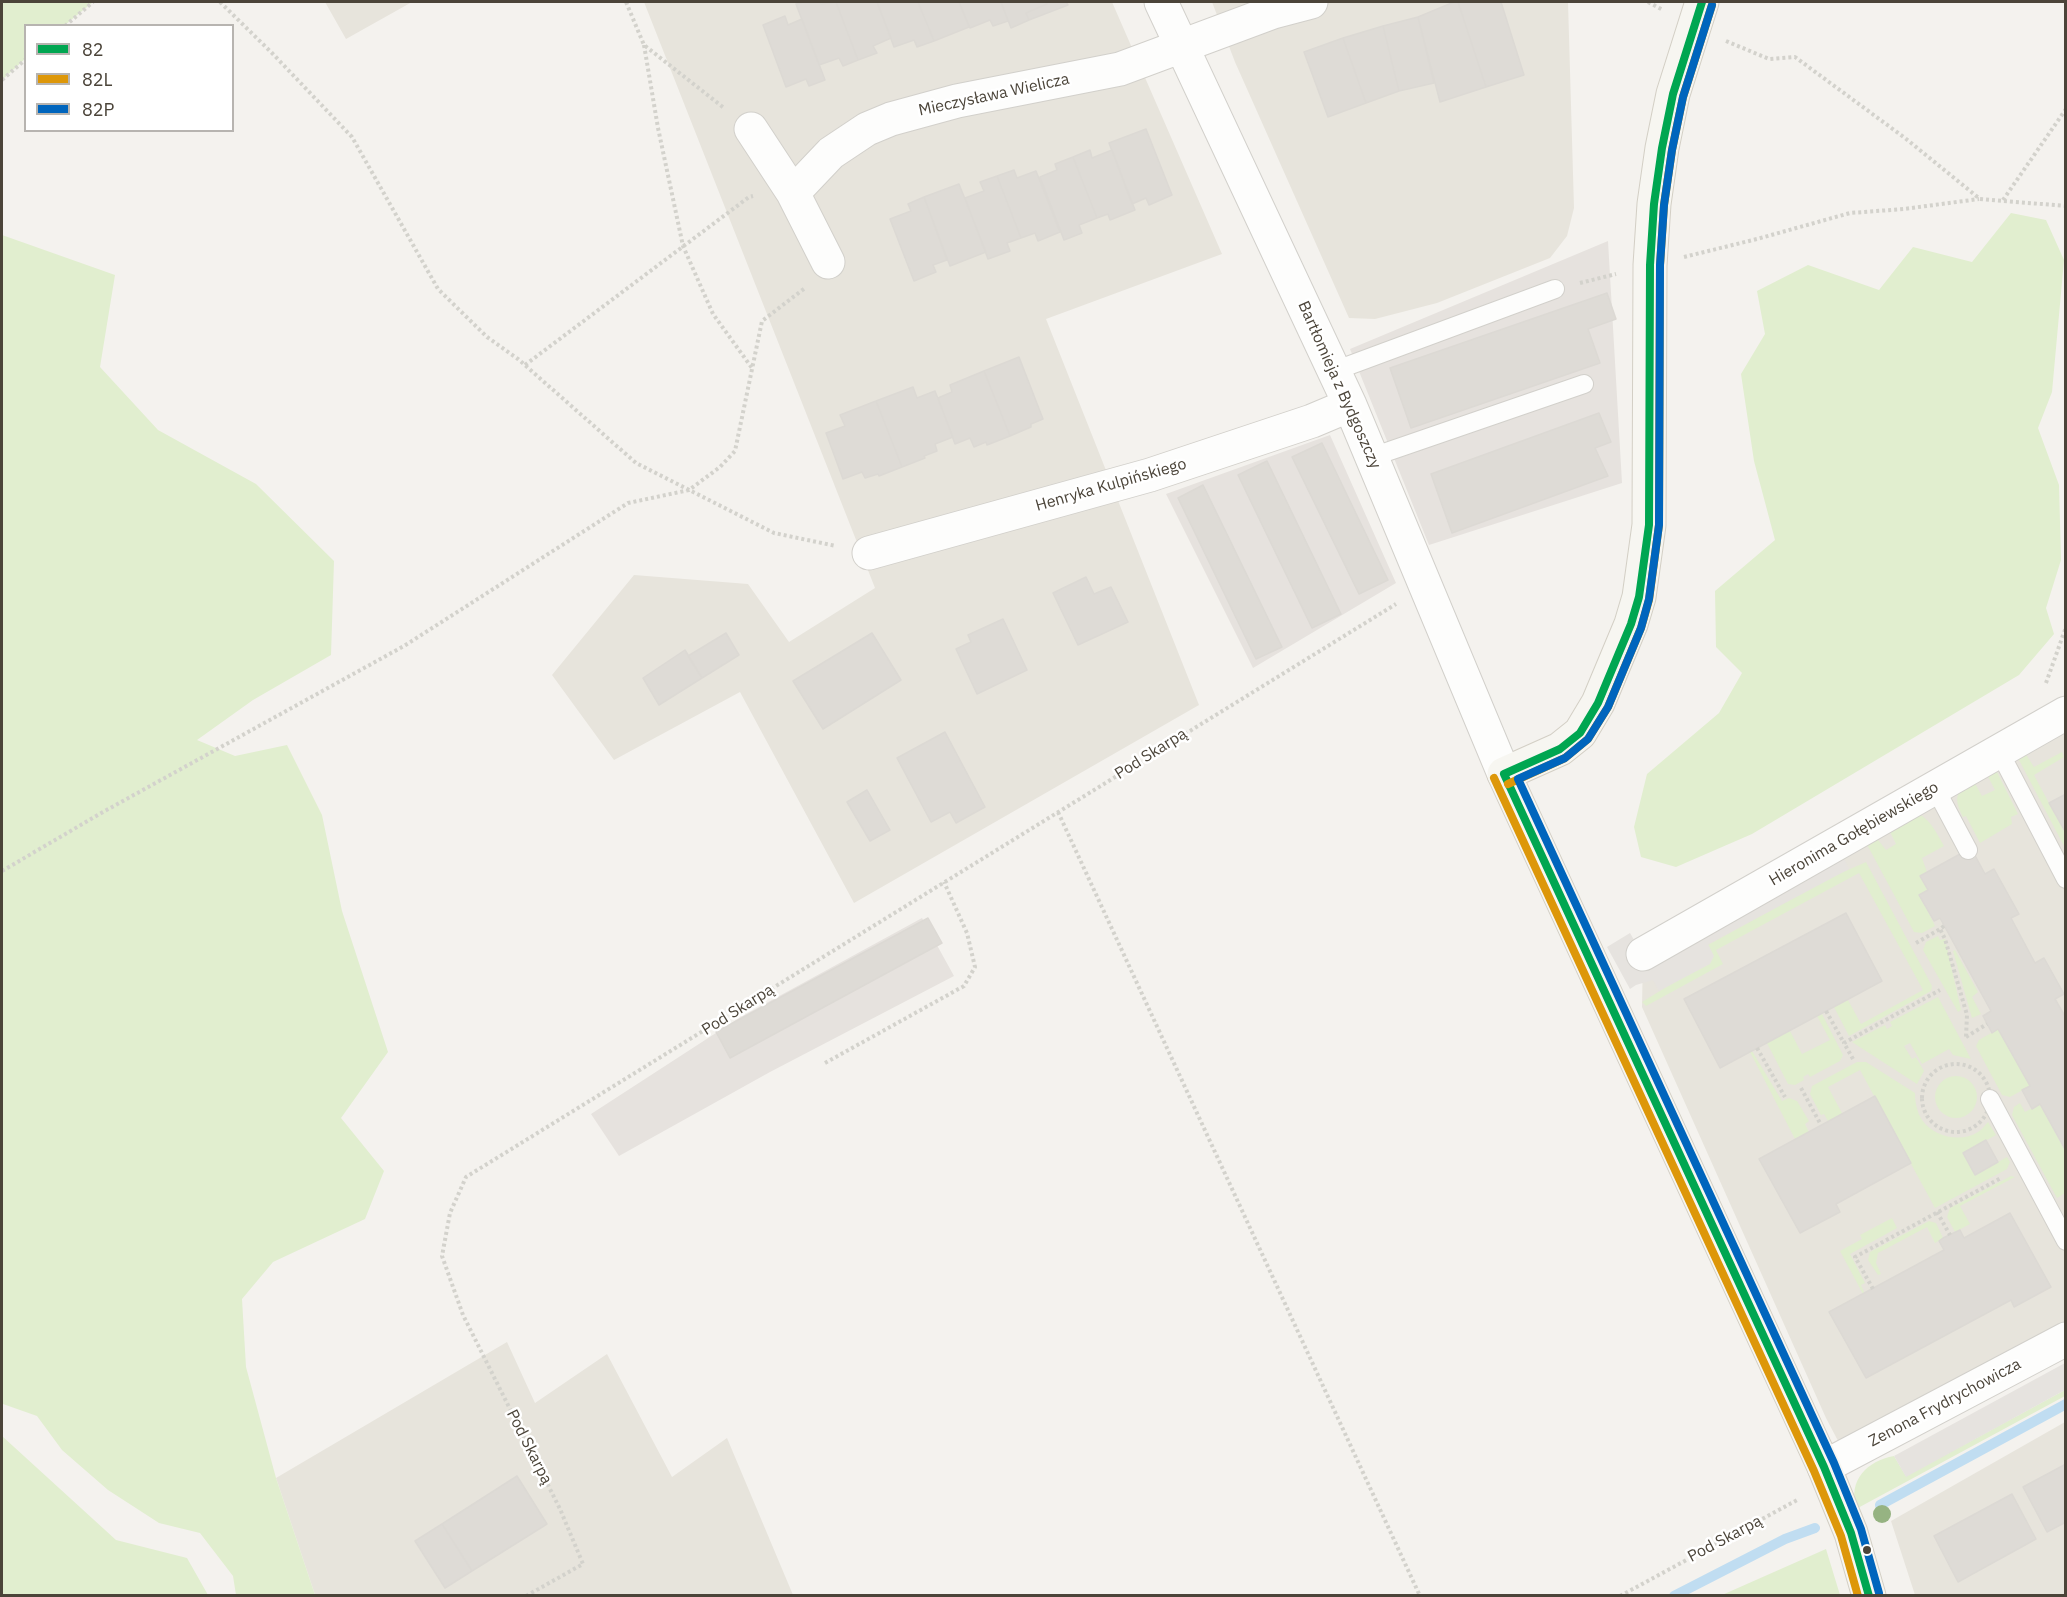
<!DOCTYPE html>
<html>
<head>
<meta charset="utf-8">
<style>
  body { margin:0 }
  #map { position:relative; width:2067px; height:1597px; overflow:hidden; background:#f4f2ee; font-family:"IBM Plex Sans",sans-serif }
  canvas { display:block }
  .frame { position:absolute; inset:0; border:3px solid #4b4439; pointer-events:none }
  .legend { position:absolute; left:24px; top:24px; width:210px; height:108px; box-sizing:border-box; background:#fff; border:2px solid #b7b4b0; margin:0; padding:8px 10px; list-style:none; font-size:18px; color:#4b4439 }
  .legend li { display:flex; align-items:center; gap:12px; height:30px }
  .legend b { width:30px; border:2px solid #b7b4b0 }
</style>
</head>
<body>
<div id="map">
<canvas width="2067" height="1597"></canvas>
<div class="frame"></div>
<ul class="legend">
<li><b style="height:8px;background:#00a651"></b>82</li>
<li><b style="height:8px;background:#dd9709"></b>82L</li>
<li><b style="height:8px;background:#0065bd"></b>82P</li>
</ul>
</div>
<script>
const ctx = document.querySelector('canvas').getContext('2d');
ctx.lineJoin = 'round';
function fill(path, color) {
  ctx.fillStyle = color;
  ctx.fill(path, 'evenodd');
}
function stroke(path, color, width, dash) {
  ctx.strokeStyle = color;
  ctx.lineWidth = width;
  ctx.lineCap = dash ? 'butt' : 'round';
  ctx.setLineDash(dash || []);
  ctx.stroke(path);
}
function drawText(font, color, halo, rows, align = 'center') {
  ctx.font = font + ' "IBM Plex Sans",sans-serif';
  ctx.lineWidth = 5;
  ctx.setLineDash([]);
  ctx.textBaseline = 'middle';
  ctx.strokeStyle = halo;
  ctx.fillStyle = color;
  for (const [text, x, y, turn = 0] of rows) {
    ctx.save();
    ctx.translate(x, y);
    ctx.rotate((+turn || 0) * Math.PI / 180);
    ctx.textAlign = isNaN(turn) ? turn : align;
    if (halo) ctx.strokeText(text, 0, 0);
    ctx.fillText(text, 0, 0);
    ctx.restore();
  }
}
const residential = new Path2D(`
  M325,2h87l-66,37z
  M644,2h468l110,252 -176,65 153,386 -345,198 -114,-211 -126,68 -62,-85 82,-100 114,9 41,58 86,-54z
  M1212,2h356l6,206 -7,28 -17,22 -113,45 -62,16 -26,-1 -114,-256z
  M2065,713v626l-219,117 -20,-38 -184,-411 1,-53z
  M507,1342l28,61 72,-49 65,123 55,-39 66,157h-478l-39,-117z
  M2065,1422v173h-150l-24,-74z`);
const industrial = new Path2D(`
  M1608,241l14,242 -193,62 -79,-196z
  M1330,435l66,148 -143,85 -87,-174z
  M922,918l32,58 -184,96 -151,84 -28,-42 148,-96z`);
const green = new Path2D(`
  M2,2h91l-28,23 -39,1 -1,33 -23,21z
  M2011,213l35,7 18,40 -12,132 -14,36 21,57 2,75 -15,48 8,26 -35,41 -267,159 -76,33 -35,-10 -7,-30 13,-53 72,-61 23,-40 -26,-26 -1,-56 60,-51 -21,-79 -13,-87 24,-40 -8,-43 51,-26 71,25 34,-43 59,15z
  M2,235l113,40 -15,92 58,63 98,54 78,77 -3,94 -78,45 -56,40 38,16 52,-11 35,70 20,96 46,141 -47,66 43,53 -19,48 -92,43 -31,37 4,68 30,111 39,117h-79l-3,-19 -33,-43 -41,-10 -51,-33 -46,-40 -25,-34 -34,-12 -1,2z
  M2062,752l2,5 -30,18 31,58v15l-47,-90 7,-5 9,14z
  M1995,768l23,46 -7,3 1,7 -32,19 -14,-27 -3,1c-10,-20 -7,-24 9,-39l10,18 13,-6 -10,-19z
  M1915,812c15,6 21,20 29,34l-22,12 5,14 -7,4 8,14 -8,5 15,31 -13,7 -8,-1 -50,-93 11,-3 11,14 10,-6 -9,-18z
  M1866,862l66,124 -1,5 -82,45 -15,-29 14,-7 13,24 62,-34 -64,-117 -143,77 7,14 -77,42 -4,-4 31,-19 35,-38 124,-68z
  M1938,936l2,4 5,-1 16,71 -3,2 -35,-62 3,-8z
  M1955,950l23,42 -6,5 9,17 -9,4 -19,-67z
  M1938,997l33,62 -18,-4 -4,-6 -27,15 -12,-21 -6,3 8,13 4,-2 8,14 -7,13 -65,-42 33,-17 2,4 5,-3 -2,-4z
  M1822,1014l21,41 -3,6 -30,16 -2,-3 -5,3 1,3 -9,5 -7,-1 -21,-41 23,-12 12,23 28,-14 -13,-24z
  M1998,1029l32,57 -20,11 -8,-2 -26,-49 3,-6z
  M1752,1051l30,50 7,-3 8,3 12,20 -4,3 4,8 -14,7 -45,-87z
  M1857,1062h9l49,31c0,9 2,19 7,27 12,17 39,23 56,12 4,-2 7,-7 10,-10l8,13 -33,18 12,22 32,-18 3,5 -3,7 -72,39 -75,-138 -32,17 15,28 -14,8 -5,-9 -3,1 -11,-21 2,-8z
  M1935 1097a21 21 0 1 1 42 0a21 21 0 1 1-42 0Z
  M2020,1103l5,9 15,-8 25,47v42l-8,5 -45,-83 2,-8z
  M2011,1176l4,1 -55,29 10,18 -15,8 -8,-15 3,-9z
  M1892,1218l5,10 -47,26 15,29 -4,2 3,7 -1,2 -23,-43 22,-12 -2,-4z
  M1929,1221l7,2 7,15 -8,5 -8,-16 -49,26 -2,10 5,11 -3,1 -10,-15 2,-8z
  M2065,1390v6l-209,113c-8,-29 11,-48 38,-53l12,20z
  M2,1436l114,104 71,18 21,37h-206z
  M1826,1549l14,46h-118z`);
const parking = new Path2D(`
  M1840,850l9,19 -141,75 6,12 -4,8 -51,27 -6,-11 -17,5 -6,4 -23,-42 23,-14 12,21z
  M2065,1363v27l-159,87 -12,-21z`);
const stream = new Path2D(`
  M1880,1505l186,-101
  M1674,1596l111,-57 30,-11`);
const building = new Path2D(`
  M803,2h17l1,2 15,-2 22,58 -15,6 -4,-8 -20,7 -23,-61z
  M836,2h41l14,36 -18,8 4,7 -19,7z
  M877,2h41l16,39 -17,6 -3,-7 -20,7z
  M918,2h41l10,25 -35,14z
  M959,2h42l7,19 -15,5 -3,-6 -20,8z
  M1001,2h45l1,2 -21,9 3,7 -18,8z
  M1046,2h20l2,3 -39,15 -3,-7 21,-9z
  M1454,2h4l28,85 -46,15 -22,-85z
  M1458,2h43l23,73 -38,12z
  M785,16l3,9 14,-6 23,61 -16,6 -3,-7 -20,8 -23,-62z
  M1418,17l16,66 -35,8 -16,-65z
  M1383,26l16,65 -33,12 -23,-65z
  M1343,38l23,65 -38,14 -24,-65z
  M1146,129l26,66 -23,10 -3,-7 -14,6 -23,-61z
  M1090,150l2,8 20,-8 23,60 -25,10 -2,-6 -11,4 -24,-61z
  M1073,157l24,61 -18,7 3,8 -18,7 -24,-63 17,-7 -2,-6z
  M1014,170l3,8 19,-7 24,61 -22,9 -3,-8 -14,5 -24,-62z
  M997,176l24,62 -14,5 3,8 -22,8 -23,-61 19,-7 -4,-9z
  M959,184l27,68 -36,14 -26,-69z
  M924,197l23,63 -14,5 3,7 -22,9 -24,-62 21,-8 -3,-7z
  M1607,293l9,26 -28,10 12,34 -189,65 -21,-60z
  M1019,357l24,62 -12,5v3l-21,9 -26,-65z
  M984,371l26,65 -23,9 -1,-3 -12,5 -4,-9 -15,6 -17,-46 14,-6 -2,-7z
  M913,387l4,11 18,-7 18,46 -18,7 2,7 -13,5 1,2 -23,9 -26,-66z
  M876,401l26,66 -23,9 -1,-2 -13,4 -3,-6 -19,7 -17,-46 19,-7 -5,-11z
  M1599,413l12,29 -16,6 13,28 -156,57 -21,-59z
  M1322,443l66,137 -29,14 -67,-137z
  M1267,461l74,153 -29,14 -74,-153z
  M1203,485l79,162 -26,12 -78,-161z
  M1086,577l8,17 17,-7 17,35 -50,23 -25,-52z
  M1003,619l24,51 -50,24 -21,-45 15,-7 -3,-7z
  M726,633l13,22 -37,23 -14,-22z
  M872,633l29,47 -78,49 -30,-48z
  M685,650l17,28 -43,27 -16,-27z
  M945,732l40,75 -29,16 -6,-11 -19,10 -34,-64z
  M867,790l23,40 -20,11 -23,-39z
  M2066,794v39l-17,-30z
  M1971,848l14,26 9,-5 25,45 -8,4 24,45 9,-5 20,36 -9,5 11,19v133l-26,-47 -8,5 -10,-19 8,-4 -32,-57 -6,4 -9,-17 8,-5 -51,-93 -6,3 -15,-26 9,-5 -8,-14z
  M1846,913l36,68 -162,87 -36,-69z
  M928,918l14,25 -212,115 -14,-26z
  M1875,1096l36,67 -75,41 4,8 -40,21 -41,-74z
  M1986,1140l12,22 -23,13 -12,-22z
  M2010,1213l41,74 -37,20 -3,-7 -145,78 -37,-66 115,-62 -5,-9 4,-3 17,-8 4,8z
  M2066,1464v58l-19,10 -24,-45z
  M517,1476l30,48 -75,47 -30,-47z
  M2012,1494l24,45 -78,43 -24,-46z
  M442,1524l30,47 -27,17 -30,-47z`);
const path = new Path2D(`
  M220,2l52,51 80,84 86,152 49,48 31,22 118,104 138,70 62,13
  M626,2l18,43 80,63
  M1648,2l15,8
  M65,26l28,-24
  M1726,41l43,18 26,-2 110,81 75,61 86,7
  M644,45l14,83 25,118 30,68 39,54
  M2,80l24,-21
  M2003,200l63,-91
  M1684,257l73,-18 93,-26 54,-4 75,-10
  M1580,283l36,-9
  M525,365l224,-168 4,-1
  M2046,683l20,-56
  M1058,812l362,784
  M2,871l101,-59 301,-166 224,-143 61,-13 31,-23 15,-16 27,-130 43,-33
  M1944,926l-4,3 5,10 22,76 -1,22
  M1916,943l24,-14
  M1826,1011l18,32
  M1966,1037l21,-13
  M1757,1048l28,49
  M1853,1059l-9,-16 96,-53
  M825,1063l139,-77 11,-19 -8,-34 -23,-51
  M1922 1098a34 34 0 1 1 68 0a34 34 0 1 1-68 0Z
  M1801,1088l20,37
  M1937,1212l13,23
  M1873,1289l-18,-32 146,-79
  M526,1596l57,-32 -23,-55 -97,-194 -21,-59 8,-43 16,-36 930,-573
  M1620,1596l179,-97`);
const lane = new Path2D(`
  M1334,371l221,-82
  M1372,457l212,-73
  M1999,751l67,128
  M1935,788l33,62
  M1990,1099l76,142`);
const street = new Path2D(`
  M1161,2l189,403 154,369
  M751,129l42,64 35,69
  M793,193l38,-40 36,-24 24,-10 66,-18 163,-32 153,-57 38,-10
  M869,553l281,-78 162,-54 38,-16
  M1643,954l423,-241
  M1824,1467l242,-128`);
const secondary = new Path2D(`
  M1702,2l-29,92 -11,54 -8,56 -4,61 -1,260 -10,72 -8,27 -33,79 -18,30 -20,16 -56,25 320,693 27,66 18,63`);
const bus1 = new Path2D(`
  M1504,774l320,693 27,66 18,63
  M1504,774l56,-25 20,-16 18,-30 33,-79 8,-27 10,-72 1,-260 4,-61 8,-56 11,-54 29,-92`);
const bus2 = new Path2D(`
  M1494,778l320,693 27,65 17,60
  M1508,784l57,-26 23,-19 20,-32 33,-79 8,-28 10,-75 1,-260 4,-60 8,-55 11,-53 29,-92`);
const bus3 = new Path2D(`
  M1712,5l-29,92 -11,53 -8,55 -4,60 -1,260 -10,74 -8,29 -33,79 -20,32 -23,19 -47,21 316,684 27,66 18,64`);
const trees = [
  [1882,1514]
];
const markers = [
  [1867,1550,5,"#4b4439"]
];
const streetNames = [
  ["Mieczysława Wielicza",994,95,-12],
  ["Bartłomieja z Bydgoszczy",1339,385,66],
  ["Henryka Kulpińskiego",1111,485,-16],
  ["Pod Skarpą",1151,754,-32],
  ["Hieronima Gołębiewskiego",1854,834,-30],
  ["Pod Skarpą",738,1010,-32],
  ["Zenona Frydrychowicza",1945,1403,-28],
  ["Pod Skarpą",529,1447,63],
  ["Pod Skarpą",1725,1539,-28]
];
fill(residential, '#e7e4dc');
fill(industrial, '#e6e2de');
fill(green, '#e1eecf');
fill(parking, '#e6e3df');
stroke(stream, '#c0ddf1', 10);
fill(building, '#dedbd6');
stroke(building, '#dcd9d4', 1.5);
stroke(lane, '#d2d0cb', 20);
stroke(street, '#d2d0cb', 35);
stroke(secondary, '#d3cfc5', 35);
stroke(path, '#d3d2cc', 4, [3, 3]);
stroke(lane, '#fdfdfc', 18);
stroke(street, '#fdfdfc', 33);
stroke(secondary, '#f7f6f1', 33);
stroke(bus1, '#00a651', 8);
stroke(bus2, '#dd9709', 8);
stroke(bus3, '#0065bd', 8);
ctx.fillStyle = '#96b382';
for (const [x, y] of trees) {
  ctx.beginPath();
  ctx.arc(x, y, 9, 0, 2 * Math.PI);
  ctx.fill();
}
for (const [x, y, r, color] of markers) {
  const dot = new Path2D();
  dot.arc(x, y, r, 0, 2 * Math.PI);
  ctx.fillStyle = color;
  ctx.fill(dot);
  stroke(dot, '#fff', 2);
}
drawText('16px', '#4b4439', '#fff', streetNames);
</script>
</body>
</html>
